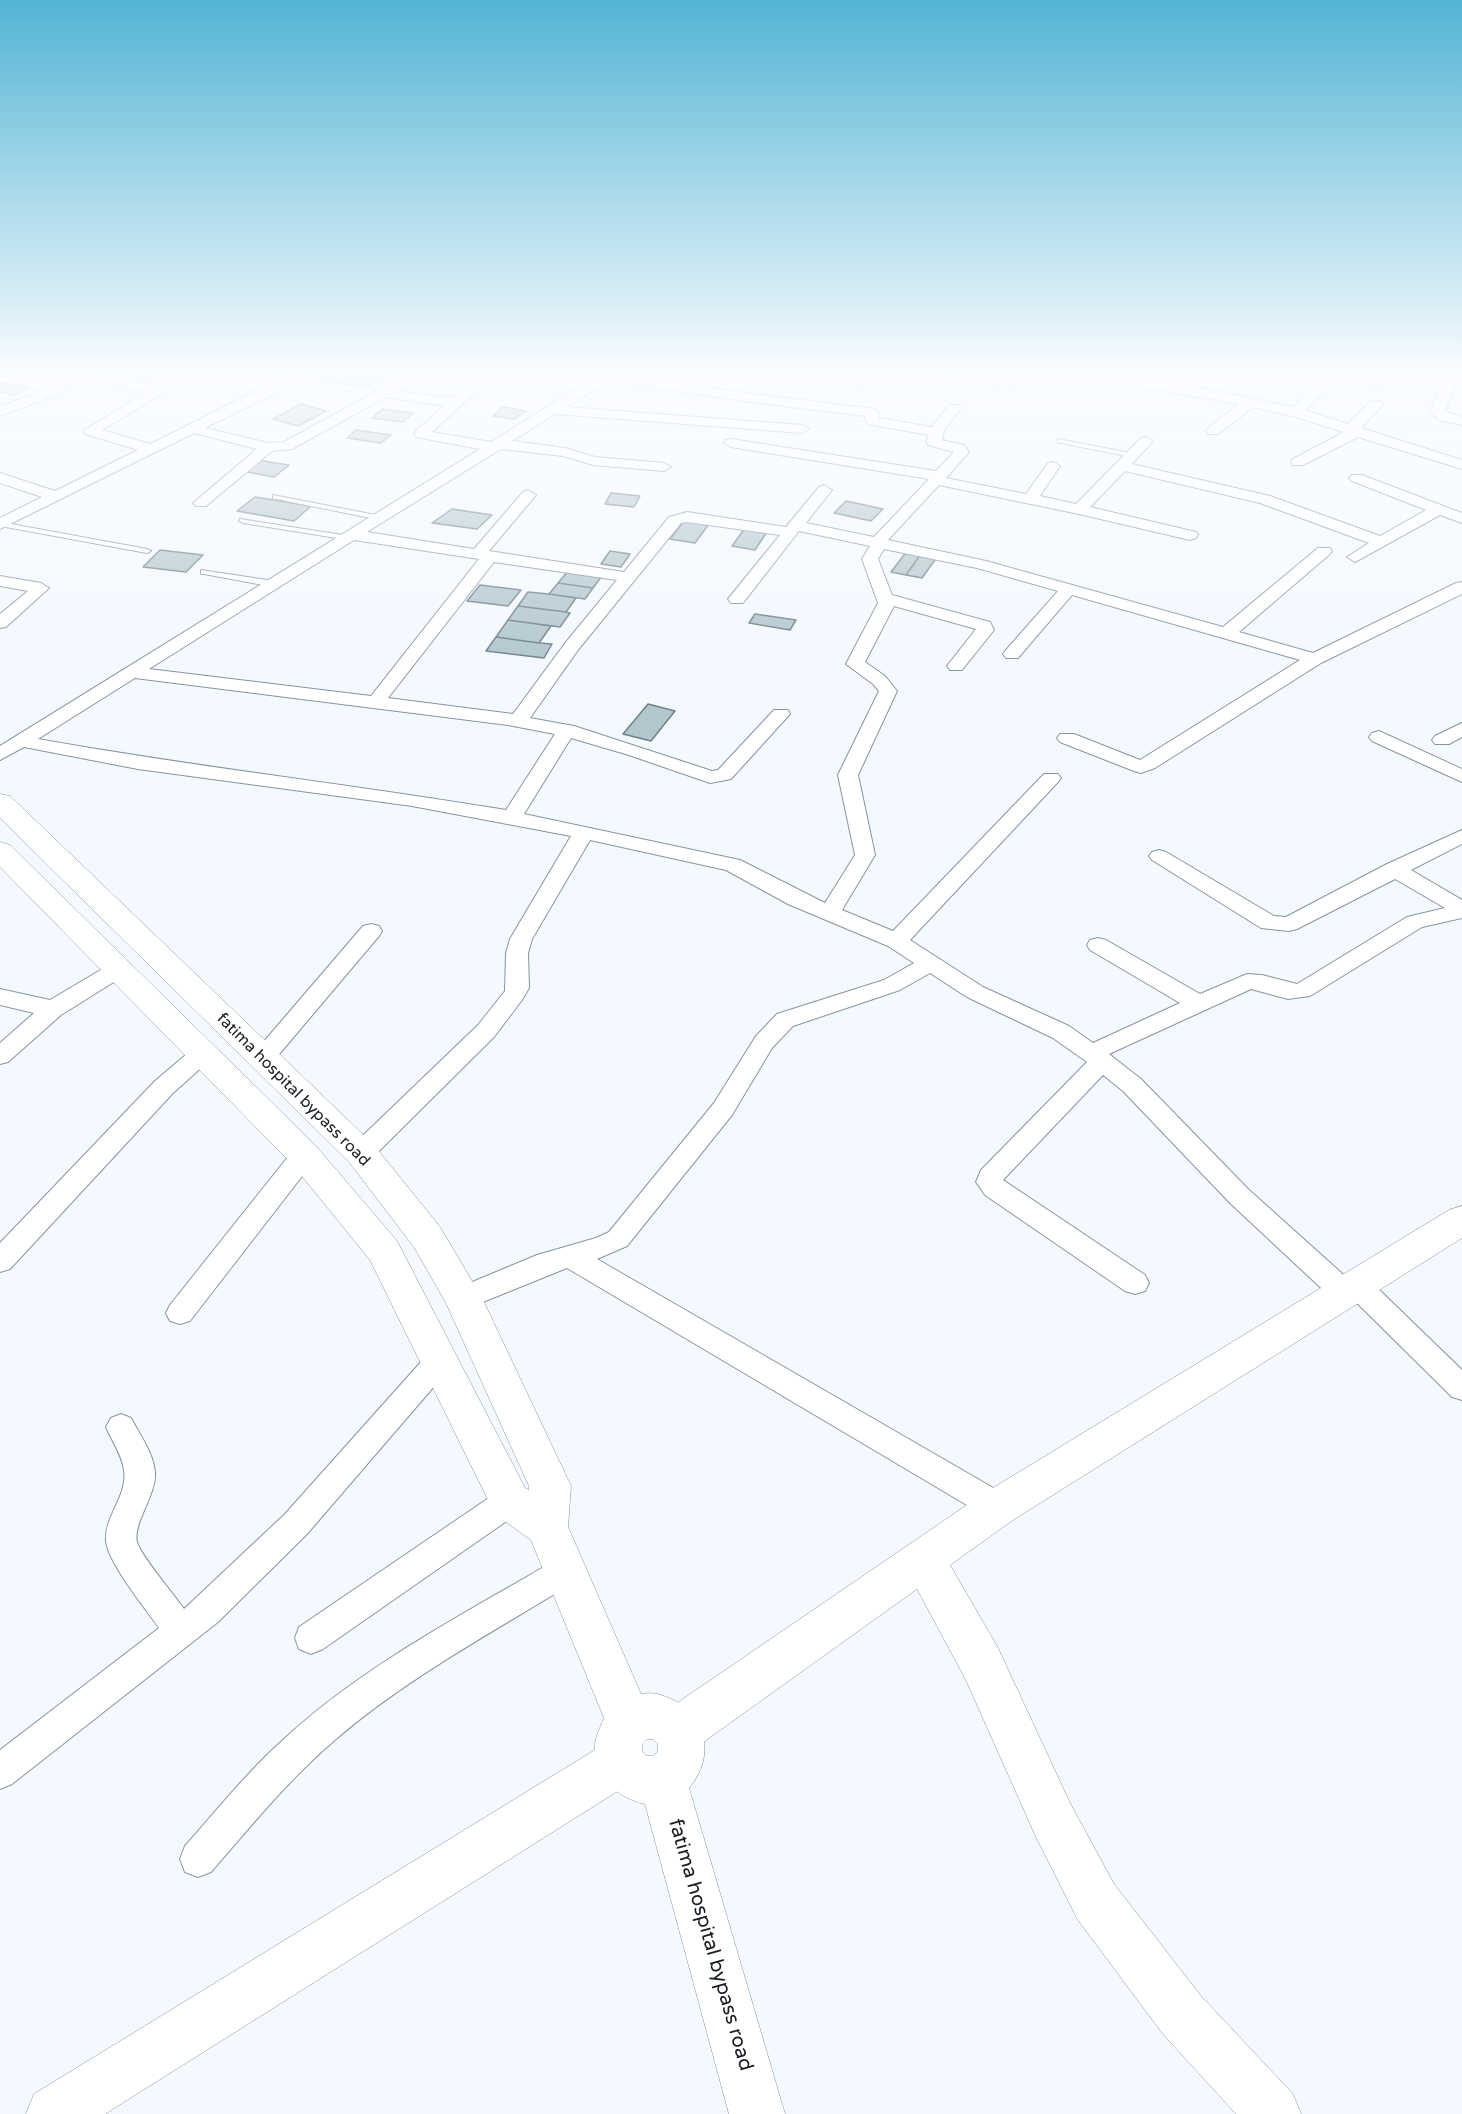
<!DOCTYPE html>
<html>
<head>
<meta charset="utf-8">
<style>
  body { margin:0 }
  canvas { display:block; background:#f4f9ff }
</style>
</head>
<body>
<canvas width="1462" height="2114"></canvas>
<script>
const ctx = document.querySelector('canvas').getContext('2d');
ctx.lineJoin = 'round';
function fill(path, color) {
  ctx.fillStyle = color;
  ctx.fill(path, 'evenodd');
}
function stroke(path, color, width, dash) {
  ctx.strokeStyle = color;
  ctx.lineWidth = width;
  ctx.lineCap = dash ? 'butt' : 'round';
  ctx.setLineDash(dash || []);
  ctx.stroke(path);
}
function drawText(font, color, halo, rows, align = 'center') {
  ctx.font = font + ' "Varela Round",sans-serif';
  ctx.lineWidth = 5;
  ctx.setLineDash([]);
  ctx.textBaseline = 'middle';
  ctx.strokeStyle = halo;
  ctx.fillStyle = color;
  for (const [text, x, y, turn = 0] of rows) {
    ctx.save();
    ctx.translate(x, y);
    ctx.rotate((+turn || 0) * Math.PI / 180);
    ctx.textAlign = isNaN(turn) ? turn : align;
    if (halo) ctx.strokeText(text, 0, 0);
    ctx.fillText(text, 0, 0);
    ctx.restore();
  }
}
const building = new Path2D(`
  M134,372h28l-16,9 -20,-4z
  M322,372h23l7,1 -14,10 -25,-5z
  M354,372h37l-10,7 -29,-6z
  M352,373l29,6 -14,9 -29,-5z
  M0,382l30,5 -15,8 -15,-3z
  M301,404l25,7 -28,15 -25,-7z
  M503,407l23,4 -12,8 -21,-3z
  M382,409l31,4 -10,9 -31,-4z
  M356,430l35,5 -10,8 -34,-5z
  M257,460l32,5 -15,12 -32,-6z
  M611,493l29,3 -6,11 -29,-3z
  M255,497l56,9 -17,15 -57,-10z
  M846,501l37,8 -12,12 -37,-8z
  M452,509l40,6 -15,14 -45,-6z
  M684,521l25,3 -14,19 -25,-4z
  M745,528l22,4 -12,18 -23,-4z
  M160,550l43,5 -17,17 -43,-5z
  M610,551l20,3 -9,13 -20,-3z
  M907,551l14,3 -15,21 -15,-3z
  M921,554l16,3 -15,21 -16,-3z
  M568,571l34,5 -9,12 -35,-5z
  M558,583l35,5 -8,11 -36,-5z
  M480,585l41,5 -13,16 -41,-5z
  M528,592l21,2 27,4 -10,14 -48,-6z
  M518,606l48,6 4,1 -10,14 -52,-7z
  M755,614l41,6 -6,10 -41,-7z
  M508,620l43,6 -12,17 -43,-6z
  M496,637l43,6 13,1 -8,14 -58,-7z
  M648,704l27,7 -24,30 -28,-7z`);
const lane = new Path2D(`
  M1058,439l73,14 4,2 -4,2 -70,-14h-3z
  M273,495l108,21 4,2 -4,2 -105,-21h-3z
  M240,519l109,17 4,2 -4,2 -106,-17 -4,-2z
  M0,522l147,27 4,2 -4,2 -147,-27z
  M201,570l73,11 4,3 -4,3 -70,-13h-3z`);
const street = new Path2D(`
  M66,372h27l69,16 2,3 -2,3 -60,36 48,14 115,-57 24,-15h17l-31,21 -70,35 63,15 16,-1 95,-52 26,-18h16l-25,19 56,7 30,-26h15l-65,60 59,10 110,-69 19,-1 -1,2 132,20 117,14 9,2 2,8 53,9 17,-22h10l2,3 -17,22 -2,10 22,5 5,7 -23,26 80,16 22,-31 5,-1 7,4 -20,30 36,8 65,-66 5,-1 7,4 -21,23 138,32 110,40 46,-26 -74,-29 -3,-3 3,-3h10l100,38v10l-22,-8 -85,47 -8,-5 22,-14 -109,-40 -135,-32 -35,36 106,25 2,3 -2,3 -6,2 -111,-26 -140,-29 -51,55 98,21 237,66 95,-79h12l2,3 -2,3 -91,78 74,21 143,-70 6,-1v12l-141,69 -166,105 -14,5 -7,-2 -74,-29 -3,-4 3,-4h14l66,26 160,-100 -228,-65 -54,63h-12l-3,-4 3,-4 52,-59 -81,-23 -93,-19 -6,10 14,36 98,27 4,8 -32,40h-12l-3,-4 29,-37 -82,-23 -29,56 20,14 12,15 -39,84 17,80 -33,55 51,21 151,-157h14l3,4 -3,4 -148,158 73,47 86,39 24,17 87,-40 -90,-53 -3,-5 3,-5 8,-2 8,2 94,54 47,-20 15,1 35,9 110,-67 38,-9 -50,-29 -98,50 -8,2 -28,-3 -109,-68 -3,-4 3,-4 7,-2 7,2 108,64 12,1 101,-53 75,-34v14l-51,26 51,30v18l-40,9 -112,69 -22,3 -37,-10 -142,65 32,25 107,110 99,89 10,-3 10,3 95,92v30l-10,-3 -97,-96 -10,3 -10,-3 -105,-98 -107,-112 -20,-16 -100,105 142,95 4,8 -4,8 -10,3 -10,-3 -140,-96 -9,-13 5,-12 106,-108 -34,-24 -86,-41 -37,-24 -30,17 -107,36 -21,22 -40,67 -105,131 -30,13 412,238 4,10 -4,10 -11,4 -11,-4 -420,-249 -94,38 -10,3 -10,-3 -4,-8 4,-8 84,-35 59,-17 13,-6 105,-129 42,-67 21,-22 107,-34 30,-17 -26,-17 -100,-42 -62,-34 -136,-30 -58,99 -4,14 1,35 -7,12 -28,37 -124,123 -9,2 -9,-2 -4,-7 4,-7 126,-121 27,-34 1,-38 4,-14 61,-103 -159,-30 -274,-37 -114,-22 -24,13v-14l480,-297 -64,-12 -2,-3 2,-3 28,-25 -58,-9 -94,52 -20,2 -66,55h-10l-3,-3 64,-54 -63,-16 -194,96v-11l42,-21 -42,-14v-10l55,18 83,-41 -53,-16 -2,-3 63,-39 -61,-13 -32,17 -53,20v-9l43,-17 28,-14zM609,381l142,21 114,14 2,8 62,11 -3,7 2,3 26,7 -18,19 -205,-32 -5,1 -2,3 7,4 198,32 -55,58 -68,-14 26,-33 -8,-5 -5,2 -33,40 -99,-15 -18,5 -45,55 -135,-21 47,-56 -8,-5 -5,2 -49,57 -107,-17 134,-83 62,7 30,9 71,6 7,-4 -7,-4 -69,-6 -30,-9 -53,-7 43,-27 247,19 7,-4 -7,-4 -235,-18zM687,522l93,13 -52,64 3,4h12l56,-72 71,15 -8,13 16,44 -32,61 27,20 6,7 -41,84 17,80 -30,48 -85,-43 -216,-46 47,-76 58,17 81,28 21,-4 59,-65 -2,-4h-14l-56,60 -6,1 -138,-45 -44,-8 48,-68 103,-127zM354,540l125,19 -108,137 -222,-27zM494,562l123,18 -51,62 -53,72 -125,-16zM135,678l373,47 47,9 -49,76c-155,-26 -313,-43 -468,-71z
  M770,372h41l47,6 4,-6h14l-8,12 -9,2 -82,-10z
  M885,372h52l75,7 7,4 -7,4 -120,-11z
  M1118,372h14l-1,6 68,10 93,19 14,-13 5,-22 63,6 2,-6h14l-6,14 -5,1 -56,-6 -3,14 -15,15 43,14 23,-23h10l2,3 -2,3 -20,21 101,32v9l-104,-32 -55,28h-10l-2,-3 2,-3 51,-27 -52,-16 -39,-9 -35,27h-10l-2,-3 2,-3 31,-24 -117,-20 -6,-7z
  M1446,372h10l2,3 -13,36 17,6v8l-23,-5 -9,-8z
  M0,576l41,7 8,5 -43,39 -6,1v-14l28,-23 -28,-5z
  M1462,723v14l-13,7h-14l-3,-4 3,-4z
  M1379,731l83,38v13l-90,-41 -3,-4 3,-4z
  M371,924l8,2 3,5 -3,5 -109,129 -8,2 -8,-2 -4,-6 4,-6 109,-127z
  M117,963l8,2 3,5 -3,5 -64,40 -53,47 -8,2v-21l34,-30 -34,-8v-16l50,11 59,-35z
  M203,1045l8,2 4,6 -4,6 -38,34 -163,176 -10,3v-29l155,-162 40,-34z
  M304,1146l9,2 4,7 -4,7 -123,159 -10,3 -10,-3 -4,-8 4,-8 125,-157z
  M439,1349l10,4 4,8 -4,8 -142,165 -89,88 -206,162 -12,5v-39l159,-122c-13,-19 -51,-65 -53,-87 -2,-25 22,-45 18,-71 -2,-15 -12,-29 -18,-43l5,-9 10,-4 10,4c9,17 23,36 24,55 2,22 -25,53 -17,72 8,17 34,47 46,64l101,-95 144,-161z
  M510,1487l11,4 4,10 -4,10 -198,138 -12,5 -12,-5 -4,-11 4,-11 200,-136z
  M565,1556l11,5 5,10 -5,10c-81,50 -168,96 -240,158 -47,40 -85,87 -125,133l-13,5 -13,-5 -5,-13 5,-13c32,-36 63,-75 99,-107 79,-73 178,-124 270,-178z`);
const secondary = new Path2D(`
  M1462,1206v32l-449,282 -63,45 48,83 72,155 44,81 87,112 92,98 8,20h-65l-73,-80 -85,-114 -42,-83 -70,-157 -49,-91 -222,159 -17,6 -17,-6 -7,-17 7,-17 322,-220 466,-284z
  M620,1738l17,7 7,17 -7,17 -532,335h-79l8,-20 569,-349z`);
const highway = new Path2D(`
  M0,794l10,2 363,348 67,83 42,71 89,188 -3,41 73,167c11,-2 18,0 28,4 38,16 47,58 20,90l96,326h-56l-84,-310c-27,-6 -54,-28 -50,-59 1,-10 6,-19 9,-27l-73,-178 -36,-26 -125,-254 -78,-96 -292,-297v-25l10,3 306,301 81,95 128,247 4,2v-4l-83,-183 -32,-56 -65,-85 -349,-344zM647,1739h6l5,5v7l-5,5h-6l-5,-5v-7z`);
const streetNames = [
  ["fatima hospital bypass road",293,1090,45]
];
const nearStreetnames = [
  ["fatima hospital bypass road",710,1945,74]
];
fill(building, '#b2c6ce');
stroke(building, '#6f828a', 1.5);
stroke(lane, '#8794a2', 2);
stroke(street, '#8794a2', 2);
stroke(secondary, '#8794a2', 1);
stroke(highway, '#8794a2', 1);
fill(lane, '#fff');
fill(street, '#fff');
fill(secondary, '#fff');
fill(highway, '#fff');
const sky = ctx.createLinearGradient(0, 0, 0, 668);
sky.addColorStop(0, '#54b4d5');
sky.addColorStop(0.56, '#fafcff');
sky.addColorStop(1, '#fafcff00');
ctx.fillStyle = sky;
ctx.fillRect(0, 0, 1462, 668);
drawText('16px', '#191e23', '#fff', streetNames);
drawText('20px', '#191e23', '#fff', nearStreetnames);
</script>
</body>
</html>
